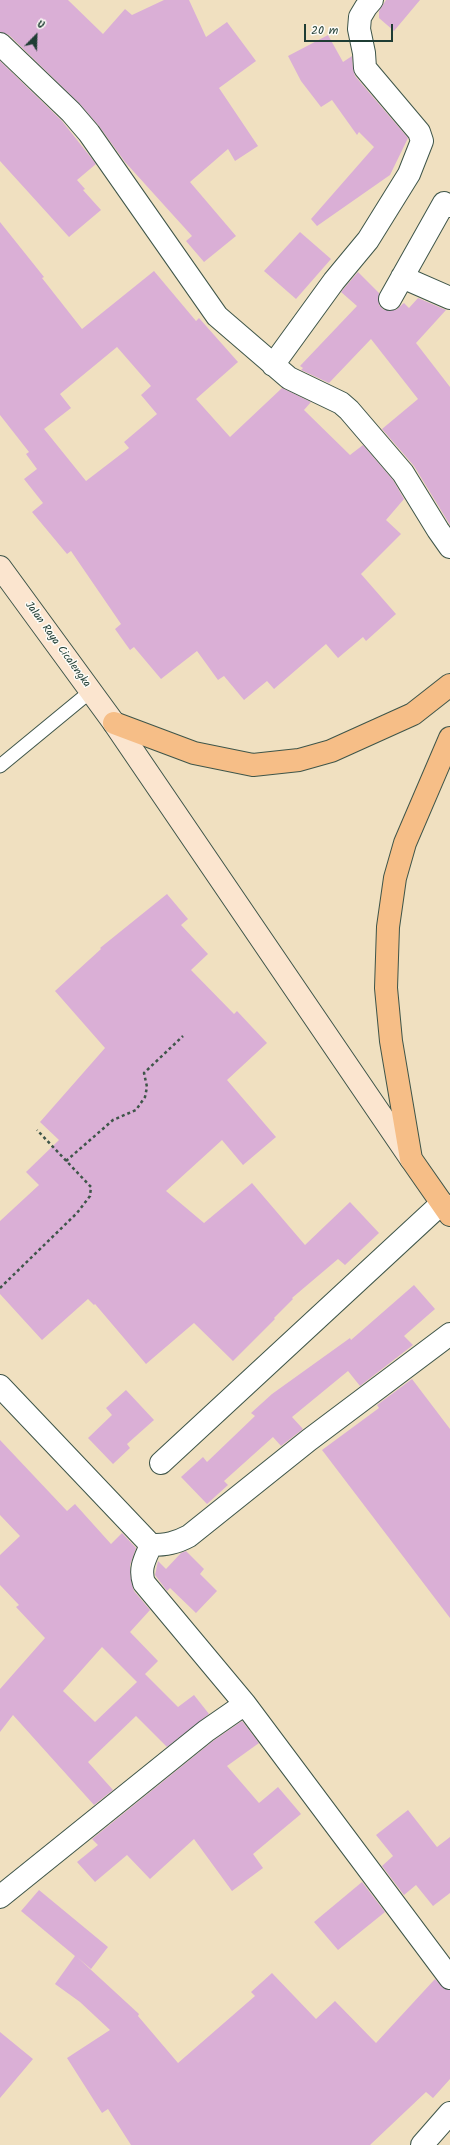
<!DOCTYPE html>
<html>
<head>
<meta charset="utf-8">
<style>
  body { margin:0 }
  #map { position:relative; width:450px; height:2145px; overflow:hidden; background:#f0e0c0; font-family:Kalam,sans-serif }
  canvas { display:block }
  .north { position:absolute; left:16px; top:16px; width:40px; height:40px; -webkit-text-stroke:3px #fdfcf7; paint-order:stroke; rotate:23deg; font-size:11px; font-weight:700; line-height:16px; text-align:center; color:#1f3d34 }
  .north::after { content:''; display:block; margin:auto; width:14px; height:18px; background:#1f3d34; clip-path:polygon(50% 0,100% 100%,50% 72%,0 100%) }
  .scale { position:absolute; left:304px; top:24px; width:89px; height:18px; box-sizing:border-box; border:2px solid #1f3d34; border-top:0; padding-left:5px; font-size:12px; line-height:14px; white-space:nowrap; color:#1f3d34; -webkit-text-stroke:3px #fdfcf7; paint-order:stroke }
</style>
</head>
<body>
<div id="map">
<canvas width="450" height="2145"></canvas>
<div class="north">U</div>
<div class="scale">20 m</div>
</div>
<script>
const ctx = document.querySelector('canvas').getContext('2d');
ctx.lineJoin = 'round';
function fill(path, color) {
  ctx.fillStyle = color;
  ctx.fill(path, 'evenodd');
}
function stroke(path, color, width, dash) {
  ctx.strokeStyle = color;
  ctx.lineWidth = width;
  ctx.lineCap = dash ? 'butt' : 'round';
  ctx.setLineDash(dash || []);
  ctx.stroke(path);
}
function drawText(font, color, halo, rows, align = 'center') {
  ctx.font = font + ' Kalam,sans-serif';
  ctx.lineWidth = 3;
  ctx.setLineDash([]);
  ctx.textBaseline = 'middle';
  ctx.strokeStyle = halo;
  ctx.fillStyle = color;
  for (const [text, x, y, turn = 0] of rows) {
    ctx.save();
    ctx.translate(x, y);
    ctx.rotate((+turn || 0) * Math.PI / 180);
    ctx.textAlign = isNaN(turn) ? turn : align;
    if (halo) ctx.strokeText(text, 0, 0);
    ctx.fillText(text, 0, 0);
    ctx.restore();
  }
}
const building = new Path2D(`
  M0,0h68l35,34 22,-25 7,6 32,-15h25l17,37 21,-15 29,39 -37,27 39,58 -23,15 -7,-12 -38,33 46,54 -32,26 -18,-21 6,-5 -67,-74 -26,-36 -19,-22 -71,-69 -9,-3z
  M386,0h34l-26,31 -15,-13v-7z
  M328,35l15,27 9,-6 1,13 2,7 53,62 -18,37 -73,51 -6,-7 63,-72 -15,-15 -2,3 -25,-35 -11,7 -20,-26 -13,-25z
  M0,61l62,60 34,43 -19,16 8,9 -2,1 18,20 -32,27 -69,-76z
  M0,222l44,55 -2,1 40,51 72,-58 42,50 3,-3 39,44 -42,37 34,38 52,-49 29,14 -7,8 46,45 13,-10 30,35 11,19 -18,21 15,14 -40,40 35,40 -30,27 -3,-4 -25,21 -12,-14 -52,45 -7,-8 -23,19 -20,-24 -6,4 -21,-29 -36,28 -27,-32 -4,3 -15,-21 6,-5 -50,-73 -4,3 -35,-42 11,-9 -19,-24 13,-10 -11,-15 3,-2 -29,-37zM117,347l34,39 -10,9 16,19 -33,28 5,6 -43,33 -42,-52 27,-21 -11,-14z
  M300,232l31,27 -35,40 -32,-28z
  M358,272l21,21v12l5,5h12l8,-7 5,5 9,-10 28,12 -30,33 34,44v138l-36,-59 -32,-37 36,-30 -47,-60 -42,44 -28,-13 2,-2 -3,-2 57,-60 -16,-14z
  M167,894l21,25 -7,6 27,29 -17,16 43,44 3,-3 30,32 -40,37 49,57 -33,28 -21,-25 -56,51 38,32 48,-40 53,62 45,-43 29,31 -34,32 -7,-6 -46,39 1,1 -19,19 1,1 -42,42 -39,-38 -48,41 -51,-60 -1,1 -6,-6 -46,41 -42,-46v-73l39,-36 -13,-13 33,-32 -19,-18 65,-74 -50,-57 46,-42 -1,-1z
  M414,1285l21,24 -31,27 9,9 -53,41 -12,-15 -56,46 11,12 -22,17 -8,-9 -49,44 4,4 -21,19 -26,-27 22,-20 4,5 48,-46 -4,-3 21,-19 78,-56 1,2z
  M412,1379l38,50v189l-128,-168 57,-42 -2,-3z
  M126,1390l28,30 -27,24 3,4 -17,16 -25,-26 24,-23 -6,-7z
  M0,1440l67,71 8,-7 36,40 11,-11 14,15 -6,17 1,16 3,10 16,19 -20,22 28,29 -13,13 33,33 16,-12 15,19 -42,33 -31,-31 -48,46 25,28 -19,15 -81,-90 -13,17v-43l45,-51 -29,-31 3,-2 -19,-20v-30l20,-19 -20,-21zM102,1647l35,35 -42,40 -32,-31z
  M186,1551l18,18 -4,5 17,17 -21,22 -26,-25 -3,3 -12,-16 3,-14 8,8 15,-16z
  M242,1721l17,22 -32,23 32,37 19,-16 23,27 -48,40 10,14 -31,23 -38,-52 -44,40 -23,-24 -32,27 -18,-20 21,-17 -6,-6 121,-98z
  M408,1810l29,37 13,-10v56l-17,13 -17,-21 -12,10 -22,-29 11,-10 -17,-21z
  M362,1882l23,30 -47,38 -24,-28z
  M39,1890l69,57 -17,22 -14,-12 62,57 -1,2 40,47 77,-67 -4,-4 21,-19 44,46 19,-18 41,42 59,-64 10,10 5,1v89l-17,19 -7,-6 -56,53h-239l-23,-36 -6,4 -35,-55 43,-28 -30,-28 -25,-18 20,-28 -54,-45z
  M0,2032l33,27 -33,39z`);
const path = new Path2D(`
  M66,1161l47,-41 23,-10 9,-13 2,-10 -3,-14 39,-37
  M0,1288l77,-75 13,-17 1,-9 -54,-57`);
const service = new Path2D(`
  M0,766l91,-75`);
const minor = new Path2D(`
  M0,44l71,68 18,21 128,183 72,62 52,25 8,7 54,63 35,57 12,17
  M402,277l48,21
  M390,299l54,-96 6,3
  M273,365l61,-84 34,-41 41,-66 13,-33 -3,-9 -54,-64 -1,-15 -5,-24 1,-12 6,-10 6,-7
  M0,1386l151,159c15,0 25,-2 38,-9l120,-96 141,-106
  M161,1463l281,-260
  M151,1545c-6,14 -12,23 -7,38l101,121 205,274
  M0,1897l206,-166 39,-27
  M422,2145l28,-32`);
const secondary = new Path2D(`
  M0,567l114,156 297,436`);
const trunk = new Path2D(`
  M114,723l80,30 59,12 46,-5 32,-9 82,-37 37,-29
  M450,738l-45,105 -10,35 -7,49 -2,61 5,53 20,118 39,56`);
const streetNames = [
  ["Jalan Raya Cicalengka",57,645,54]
];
fill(building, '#daafd6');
stroke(service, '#3e5549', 15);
stroke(minor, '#3e5549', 24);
stroke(secondary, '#3e5549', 24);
stroke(trunk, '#3e5549', 24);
stroke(path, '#3e5549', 2.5, [3, 3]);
stroke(service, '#fff', 13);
stroke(minor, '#fff', 22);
stroke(secondary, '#fbe5cf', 22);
stroke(trunk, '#f6be87', 22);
drawText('11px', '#1f3d34', '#fdfcf7', streetNames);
</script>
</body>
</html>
